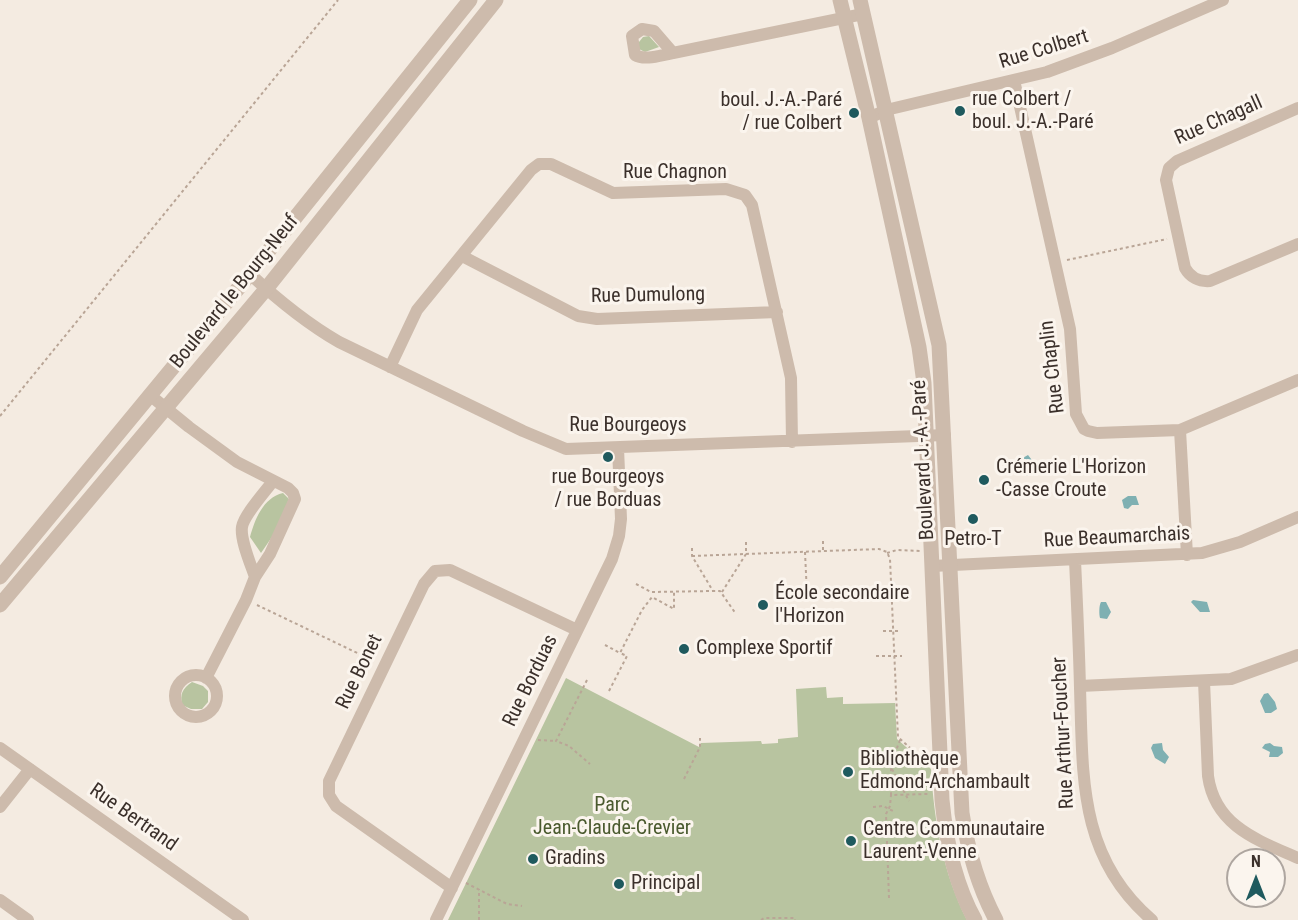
<!DOCTYPE html>
<html>
<head>
<meta charset="utf-8">
<style>
  body { margin:0 }
  #map { position:relative; width:1298px; height:920px; overflow:hidden; background:#f4ebe1; font-family:"Roboto Condensed",sans-serif }
  canvas { display:block }
  .north { position:absolute; left:1226px; top:848px; width:60px; height:60px; box-sizing:border-box; background:#fbf5ee; border:2px solid #aea6a0; border-radius:50%; rotate:0deg; font-size:16px; font-weight:700; line-height:24px; text-align:center; color:#3b302b }
  .north::after { content:''; display:block; margin:auto; width:21px; height:27px; background:#1f5a5e; clip-path:polygon(50% 0,100% 100%,50% 72%,0 100%) }
</style>
</head>
<body>
<div id="map">
<canvas width="1298" height="920"></canvas>
<div class="north">N</div>
</div>
<script>
const ctx = document.querySelector('canvas').getContext('2d');
ctx.lineJoin = 'round';
function fill(path, color) {
  ctx.fillStyle = color;
  ctx.fill(path, 'evenodd');
}
function stroke(path, color, width, dash) {
  ctx.strokeStyle = color;
  ctx.lineWidth = width;
  ctx.lineCap = dash ? 'butt' : 'round';
  ctx.setLineDash(dash || []);
  ctx.stroke(path);
}
function drawText(font, color, halo, rows, align = 'center') {
  ctx.font = font + ' "Roboto Condensed",sans-serif';
  ctx.lineWidth = 6;
  ctx.setLineDash([]);
  ctx.textBaseline = 'middle';
  ctx.strokeStyle = halo;
  ctx.fillStyle = color;
  for (const [text, x, y, turn = 0] of rows) {
    ctx.save();
    ctx.translate(x, y);
    ctx.rotate((+turn || 0) * Math.PI / 180);
    ctx.textAlign = isNaN(turn) ? turn : align;
    if (halo) ctx.strokeText(text, 0, 0);
    ctx.fillText(text, 0, 0);
    ctx.restore();
  }
}
const green = new Path2D(`
  M649,36l10,11 -14,5 -6,-3v-7l4,-5z
  M283,493l6,6 -15,35 -13,19 -11,-16c5,-18 13,-39 33,-44z
  M566,678l133,69 2,-4 60,-2 1,3 16,-1v-4l20,-2 -2,-48 30,-2 1,11 16,-1v7l52,-1 2,36 34,30c3,52 12,104 36,151h-519z
  M192,682l11,4 5,5v11l-6,7h-11l-9,-4c-2,-11 0,-16 10,-23z`);
const water = new Path2D(`
  M1028,455l7,9 5,-2 6,5 -7,7 -8,-2 -4,4 -5,-4 -1,-13z
  M1128,496h8l3,9h-7l-4,4 -4,-1 -2,-8z
  M1193,600l14,2 3,10h-10l-9,-10z
  M1101,602h5l5,10 -4,7 -7,-1c-1,-4 -1,-13 1,-16z
  M1268,693l7,9 2,7 -6,4h-6l-5,-12 4,-7z
  M1162,743l1,7 6,7 -4,7 -10,-6 -4,-10 2,-4z
  M1270,743l4,3 8,1 1,6 -5,4h-9l1,-5 -8,-4 3,-4z`);
const path = new Path2D(`
  M1067,260l100,-21
  M0,416l338,-416
  M823,541v10
  M692,548v8l21,35h7l16,23
  M805,552l2,43
  M887,553l10,-3 23,1
  M692,556l187,-7 8,3 3,7 8,178 29,26
  M636,584l15,8 62,-1
  M722,592l24,-38v-12
  M257,605l117,56
  M883,631h18
  M605,645l15,8
  M876,656h26
  M587,680l-31,61 13,5 21,18
  M609,691l18,-35 -7,-3 22,-43 10,-13 22,12v-18
  M538,740l18,1
  M900,740l-9,24v31l37,-1
  M880,765h11
  M892,769l17,32
  M684,779l16,-32v-9
  M873,807l10,-1 12,6
  M875,847l21,-1
  M466,883l41,21 15,2
  M889,898l-3,-84 4,-8 1,-11
  M479,920v-31
  M761,920l3,-2h31v2`);
const minor = new Path2D(`
  M673,53l-19,-22 -12,-2 -10,7 3,19c10,6 26,0 38,-2l190,-39
  M1014,80l56,249 6,85 8,15 4,2 9,2 83,-3 118,-50
  M1298,108l-121,53 -8,7 -3,12 19,88c5,9 14,14 25,13l88,-37
  M869,118l17,-8 161,-38 65,-24 111,-48
  M462,256l116,60 19,3 180,-7
  M250,274c28,26 56,49 89,68l184,89 43,18 379,-14
  M390,367l27,-57 114,-140 8,-6h12l62,29 113,-4 19,6 7,10 39,173 1,64
  M151,396l38,31 48,35 51,26 5,5 2,6 -25,55 -15,23 -9,23 -40,78
  M1180,430l7,125
  M1075,560c2,43 4,86 5,128 3,88 -2,169 72,232
  M932,566l270,-13 38,-11 58,-25
  M255,577c-4,-12 -15,-37 -13,-50 2,-12 23,-35 31,-46
  M175 696a21 21 0 1 1 42 0a21 21 0 1 1-42 0Z
  M1204,681l4,95c7,50 49,64 90,82
  M1080,686l151,-7 67,-24
  M0,748l243,172
  M0,807l30,-38
  M452,888l-116,-82 -7,-11v-14l95,-197 11,-13 15,-1 127,60
  M0,900l28,20
  M436,920l176,-361 7,-23 2,-17 -3,-71`);
const tertiary = new Path2D(`
  M840,0l29,118 50,229 5,36 18,417c4,41 13,84 33,120
  M860,0l79,345 23,468c6,38 16,73 34,107
  M0,577l250,-303 220,-274
  M0,605l266,-316 230,-289`);
const markers = [
  [960,111,6,"#1f5a5e"],
  [854,113,6,"#1f5a5e"],
  [608,457,6,"#1f5a5e"],
  [984,480,6,"#1f5a5e"],
  [973,519,6,"#1f5a5e"],
  [763,605,6,"#1f5a5e"],
  [684,649,6,"#1f5a5e"],
  [848,772,6,"#1f5a5e"],
  [851,841,6,"#1f5a5e"],
  [533,859,6,"#1f5a5e"],
  [619,884,6,"#1f5a5e"]
];
const streetNames = [
  ["Rue Colbert",1044,50,-17],
  ["Rue Chagall",1219,121,-24],
  ["Rue Chagnon",675,173],
  ["Boulevard le Bourg-Neuf",235,292,-51],
  ["Rue Dumulong",648,296,-1],
  ["Rue Chaplin",1053,367,-97],
  ["Rue Bourgeoys",628,426],
  ["Boulevard J.-A.-Paré",924,460,-93],
  ["Rue Beaumarchais",1117,538,-3],
  ["Rue Bonet",360,672,-64],
  ["Rue Borduas",531,681,-64],
  ["Rue Arthur-Foucher",1064,733,-93],
  ["Rue Bertrand",133,818,35]
];
const poiNames = [
  ["rue Colbert /",972,100],
  ["boul. J.-A.-Paré",972,123],
  ["boul. J.-A.-Paré",842,101,"right"],
  ["/ rue Colbert",842,124,"right"],
  ["Crémerie L'Horizon",996,468],
  ["-Casse Croute",996,491],
  ["rue Bourgeoys",608,478,"center"],
  ["/ rue Borduas",608,501,"center"],
  ["Petro-T",973,540,"center"],
  ["École secondaire",775,594],
  ["l'Horizon",775,617],
  ["Complexe Sportif",696,649],
  ["Bibliothèque",860,760],
  ["Edmond-Archambault",860,783],
  ["Centre Communautaire",863,830],
  ["Laurent-Venne",863,853],
  ["Gradins",545,859],
  ["Principal",631,884]
];
const parkNames = [
  ["Parc",612,806],
  ["Jean-Claude-Crevier",612,829]
];
fill(green, '#b8c4a0');
fill(water, '#7fb0b2');
stroke(path, '#b9a596', 2, [3, 3]);
stroke(minor, '#cdbbac', 12);
stroke(tertiary, '#cdbbac', 15);
for (const [x, y, r, color] of markers) {
  const dot = new Path2D();
  dot.arc(x, y, r, 0, 2 * Math.PI);
  ctx.fillStyle = color;
  ctx.fill(dot);
  stroke(dot, '#fbf5ee', 2);
}
drawText('20px', '#3b302b', '#fbf5ee', streetNames);
drawText('20px', '#3b302b', '#fbf5ee', poiNames, 'left');
drawText('20px', '#4a5a2e', '#fbf5ee', parkNames);
</script>
</body>
</html>
